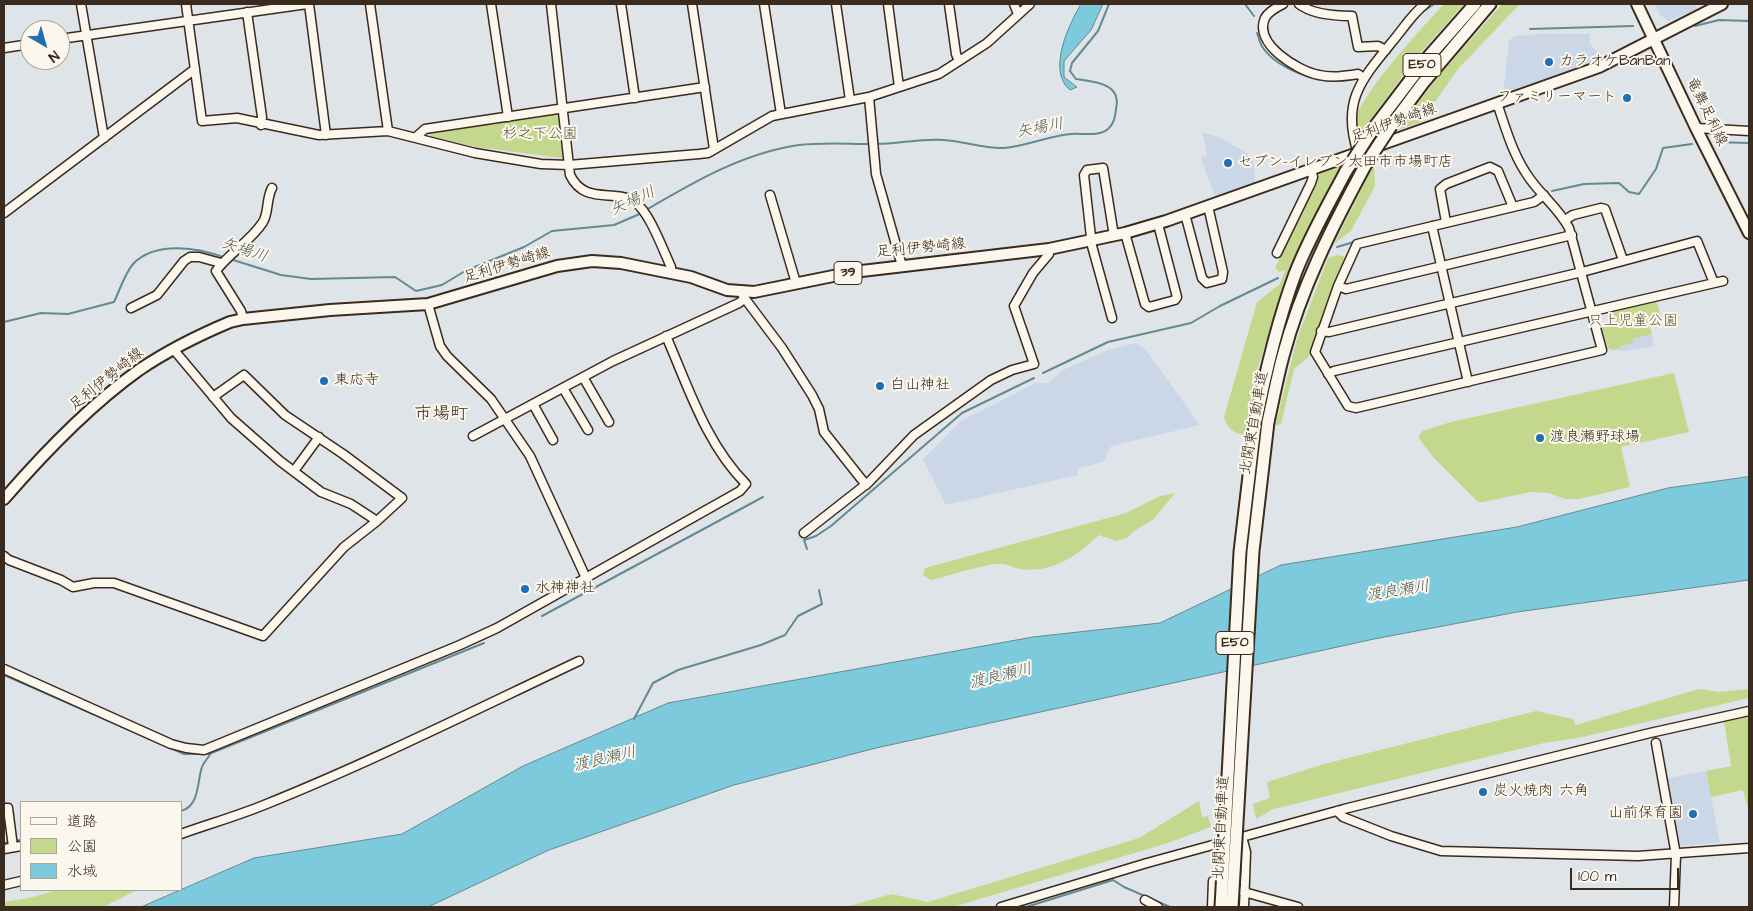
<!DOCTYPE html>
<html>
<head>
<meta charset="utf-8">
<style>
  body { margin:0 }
  #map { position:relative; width:1753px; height:911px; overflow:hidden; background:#dfe4e9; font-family:"Architects Daughter","Klee One",sans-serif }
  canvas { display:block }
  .frame { position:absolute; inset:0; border:5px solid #3b2a1e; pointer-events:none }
  .legend { position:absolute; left:20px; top:801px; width:162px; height:90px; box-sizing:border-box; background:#fbf7ec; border:1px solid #aea59a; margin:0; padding:6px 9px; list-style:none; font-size:15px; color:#3b2a1e }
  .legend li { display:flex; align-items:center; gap:10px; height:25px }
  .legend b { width:25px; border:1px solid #aea59a }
  .north { position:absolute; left:20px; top:20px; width:50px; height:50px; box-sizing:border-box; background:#fbf7ec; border:1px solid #aea59a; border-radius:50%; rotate:142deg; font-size:14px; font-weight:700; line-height:20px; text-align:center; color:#3b2a1e }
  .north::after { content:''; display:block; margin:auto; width:18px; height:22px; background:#1f6fb2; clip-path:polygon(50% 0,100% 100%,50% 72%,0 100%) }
  .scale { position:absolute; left:1570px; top:868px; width:109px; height:22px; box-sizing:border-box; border:2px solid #3b2a1e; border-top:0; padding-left:6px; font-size:15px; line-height:18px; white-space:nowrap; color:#3b2a1e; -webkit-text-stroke:4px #fbf7ec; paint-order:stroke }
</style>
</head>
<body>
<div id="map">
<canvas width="1753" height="911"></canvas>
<div class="frame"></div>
<ul class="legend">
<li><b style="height:6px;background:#fbf7ec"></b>道路</li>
<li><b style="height:14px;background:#c4d88d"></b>公園</li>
<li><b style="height:14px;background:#7dcadc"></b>水域</li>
</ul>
<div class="north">N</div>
<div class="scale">100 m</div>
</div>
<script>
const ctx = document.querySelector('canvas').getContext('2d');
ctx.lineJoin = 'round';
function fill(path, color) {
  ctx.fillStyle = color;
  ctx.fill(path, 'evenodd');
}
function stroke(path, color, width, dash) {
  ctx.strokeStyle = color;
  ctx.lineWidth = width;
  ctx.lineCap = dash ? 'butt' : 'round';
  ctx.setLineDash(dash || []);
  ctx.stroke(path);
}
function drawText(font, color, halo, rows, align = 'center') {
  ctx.font = font + ' "Architects Daughter","Klee One",sans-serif';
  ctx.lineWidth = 4;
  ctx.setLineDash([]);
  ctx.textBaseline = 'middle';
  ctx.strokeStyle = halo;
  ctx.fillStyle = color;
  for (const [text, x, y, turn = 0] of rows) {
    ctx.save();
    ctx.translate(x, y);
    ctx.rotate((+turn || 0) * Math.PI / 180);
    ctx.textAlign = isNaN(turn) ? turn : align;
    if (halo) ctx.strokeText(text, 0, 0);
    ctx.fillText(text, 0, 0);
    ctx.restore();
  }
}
const built = new Path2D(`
  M1654,4h40l3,5 -29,12 -8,-6z
  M1537,34h53v10l10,10 1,5 -98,36 6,-55 7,-4z
  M1202,132l19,6 26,15 7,12 1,18 -40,14 -14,-39 6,-3z
  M1652,334l2,12 -27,5 -15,-1 22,-8 -1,-3z
  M1137,343l9,7 54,75 -89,21 -8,16 -25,6v7l-132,30 -23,-46 38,-38 75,-38h12l15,-13 45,-20z
  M1706,771l14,72 -41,3 -14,-67z`);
const green = new Path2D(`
  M1444,4h20l-49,55 -50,68 -5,4 -6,-8c8,-31 66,-93 90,-119z
  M1502,4h18l-62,65 -37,53 -23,8 38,-51z
  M555,114l4,3 4,39 -2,2 -85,-11 -45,-11 -1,-4z
  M1374,164l1,22 -24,45 -17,13z
  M1340,166l-45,93 -19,51 -18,58 -14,67c-11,-2 -17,-7 -20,-18l33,-115 23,-18 5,-14 -6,2 -4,-4 44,-94z
  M1338,255l8,2 -37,100 -15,12 -13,55 -6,2 22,-87 31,-81z
  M1653,300l4,3 5,17 -13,3 3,11 -19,5 1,3 -22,8 -4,-2 -6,-20 15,-5 -4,-13z
  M1674,373l15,59 -68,15 9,40 -51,12h-14l-16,-6 -18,-1 -48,10h-5l-45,-45 -15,-20 4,-6 29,-9z
  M1175,493l-21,26 -20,12 -7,7 -11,3 -17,-6c-21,20 -47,39 -78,34 -7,0 -12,-5 -19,-5 -11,-2 -57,13 -71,16l-8,-5 2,-7 201,-55 34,-17z
  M1699,689l20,3 30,-3v9l-171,40 -34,5 -270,66 -18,10 -3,-15 17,-6 -3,-16 57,-18 212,-53 37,8 3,6z
  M1749,715v97l-6,-22 -32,7 -5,-26 25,-5 -7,-45z
  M1199,801l3,16 6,-1 3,11 -43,16 -215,64h-107l45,-13 37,8 211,-64z
  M58,890h79l-34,17h-99v-5l25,-4z`);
const water = new Path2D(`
  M1081,4h22l-12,26 -27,31v16l13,10 -7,3c-23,-19 -2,-64 11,-86z
  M1749,477v103l-232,32 -143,27 -498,109 -142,37 -185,65 -121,57h-287l113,-49 148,-24 121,-68 145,-63 365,-66 127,-14 121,-58 236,-38 151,-39z`);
const stream = new Path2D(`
  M1245,4l9,12
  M1695,26l24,-6 30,1
  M1530,29l103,-3
  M1257,33c2,5 3,11 6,15 15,21 60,39 85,31
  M1374,71l47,-58 13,-9
  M1715,142l34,1
  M876,144c23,0 45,-6 68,-4 20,1 40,9 60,8 23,-2 44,-12 67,-14 11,-1 28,3 37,-5 6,-5 7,-12 8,-20 6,-26 -21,-27 -40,-30l-6,-8 2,-8 26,-32 11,-27
  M1552,191l32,-7 35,-1 10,9 10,2 17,-25 7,-21 29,-4
  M646,210c48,-28 97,-57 153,-65 24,-3 48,-1 72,-1
  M1337,247l44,-13
  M230,259l51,16 30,4 84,-2 21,14 26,-6 23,-14 59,-24 28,-16 62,-6 28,-12
  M4,322l37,-9 27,1 46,-12c6,-12 10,-27 19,-38 23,-24 66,-16 93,-6
  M1043,373l65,-31 83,-19 29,-17 58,-28
  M807,549l-3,-9 12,-4 15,-10 131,-113 72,-35
  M542,616l221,-119
  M4,675l180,79h25l275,-111
  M634,719l19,-36 25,-13 83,-25 24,-10 13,-19 24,-12 -3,-14
  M181,811c19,-5 16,-30 21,-44 2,-5 6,-9 9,-14
  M14,841l7,-1
  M4,843l5,-1
  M1026,907l87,-27 11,7 46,20`);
const minor = new Path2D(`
  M81,4l23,134
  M186,4l16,117 35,-3 82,17 69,-4 87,22 66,11 28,1 130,-11 9,-1 64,-37 97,-19 70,-23 48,-31 43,-39
  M309,4l17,131
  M370,4l18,127
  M491,4l17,113
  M551,4l19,171c15,31 45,13 65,27 15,11 28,48 36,65v6
  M621,4l14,94
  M692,4l22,145
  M764,4l17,110
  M836,4l14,96
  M888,4l11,83
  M949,4l7,50 3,7
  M1014,4l4,10
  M1283,4c-6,3 -15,8 -18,14 -12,26 33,53 54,57 13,3 26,1 39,-1l6,4
  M1299,4c14,11 37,12 53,12l6,31 20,-1 8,4
  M247,12l15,105 -1,8
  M60,39l247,-35
  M4,48l26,-4
  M869,97l7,77 26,92
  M1497,103c9,26 16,53 33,76 12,17 29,30 39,49l33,122 -246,58 -8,-2 -33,-54 23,-66 19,-42 177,-42 10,-7
  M1696,128l53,3
  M416,137l9,-8 280,-42
  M1358,153c-17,-51 3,-73 34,-111 11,-13 20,-28 33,-38
  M770,195l26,88
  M4,213l191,-144
  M1185,214l17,64 5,5 15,-4 1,-7 -15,-66
  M1565,220l8,-5 28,-7 4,1 18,51
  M1446,222l-6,-33 6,-5 44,-17 8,4 15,36
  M1432,226l36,156
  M1125,233l20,71 4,3 26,-7 2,-3 -19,-73
  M1277,253l34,-70 2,-6 -2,-8
  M1338,286l8,3 226,-54
  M743,296l39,52 30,47 7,14 5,23 42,53
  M428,304l12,42 7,10 44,43 39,57 56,122
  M131,308l26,-13 27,-34 6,-4h9l22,6
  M1112,318l-20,-72 -8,-71 3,-5 16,-2 11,68
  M243,319l-2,-8 -25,-40c13,-18 35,-30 47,-49 6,-10 3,-23 9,-34
  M1321,331l8,1 253,-60 115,-31 17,42
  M174,350l57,68 49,43 41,31 30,12 26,17
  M1328,374l6,-3 389,-90
  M583,377l26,45
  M563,388l25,42
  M533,404l20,36
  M473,436l140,-75 126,-58 5,-4
  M294,471l25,-34
  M804,533l65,-51 45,-47 77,-55 21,-10 22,-6 -20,-58 19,-33 16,-19v-5
  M4,556l5,4 52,20 12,7 21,-4h20l149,53 81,-89 33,-26 25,-23 -59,-44 -58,-39 -41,-40 -31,22
  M4,669l167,75 15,4 18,2 256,-105 37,-17 243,-137 6,-7c-40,-40 -58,-98 -80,-148
  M1656,743l20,112 -2,52
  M4,808h4l5,39
  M1337,811l6,6 48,19 50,15 197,5 111,-8
  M181,834c28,-10 56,-18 83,-29 107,-43 211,-95 315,-144
  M1242,837l4,15 -2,55
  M4,849l17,-3
  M4,885l17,-4
  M1145,900l13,7
  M1001,907l146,-44 197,-54 306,-76 99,-22
  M1212,907l1,-26 13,6 72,20`);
const major = new Path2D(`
  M1637,4l59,124 53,105
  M4,499c39,-45 86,-94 135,-129 28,-19 60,-35 91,-48l13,-3 87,-9 98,-6 129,-38 35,-5 29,2 70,14 36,13 27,2 99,-20 196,-23 76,-16 41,-12 433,-154 123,-63`);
const highway = new Path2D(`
  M1391,126l32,-43 67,-79
  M1373,129l51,-67 51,-58
  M1268,422c5,-22 9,-44 15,-66 18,-68 50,-131 83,-192
  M1255,425c10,-51 22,-102 40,-151 14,-36 33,-69 51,-103`);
const highwayBridge = new Path2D(`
  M1366,164l25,-38
  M1346,171l27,-42
  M1221,907l19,-355 15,-127
  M1232,907l21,-356 15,-129`);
const markers = [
  [1549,62,5,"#1f6fb2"],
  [1627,98,5,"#1f6fb2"],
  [1228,163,5,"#1f6fb2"],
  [324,381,5,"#1f6fb2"],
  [880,386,5,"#1f6fb2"],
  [1540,438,5,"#1f6fb2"],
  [525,589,5,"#1f6fb2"],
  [1483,792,5,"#1f6fb2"],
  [1693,814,5,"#1f6fb2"]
];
const shields = [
  [1422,65,38],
  [848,273,28],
  [1235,643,38]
];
const shieldNames = [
  ["E50",1422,65],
  ["39",848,273],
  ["E50",1235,643]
];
const poiNames = [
  ["カラオケBanBan",1559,62],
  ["ファミリーマート",1617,98,"right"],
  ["セブン−イレブン太田市市場町店",1238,163],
  ["東応寺",334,381],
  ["白山神社",890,386],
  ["渡良瀬野球場",1550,438],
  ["水神神社",535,589],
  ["炭火焼肉 六角",1493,792],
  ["山前保育園",1683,814,"right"]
];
const streetNames = [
  ["竜舞足利線",1706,112,64],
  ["足利伊勢崎線",1394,124,-20],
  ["足利伊勢崎線",921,249,-6],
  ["足利伊勢崎線",507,266,-17],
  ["足利伊勢崎線",107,380,-39],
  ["北関東自動車道",1255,423,-80],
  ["北関東自動車道",1222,828,-87]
];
const parkNames = [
  ["杉之下公園",540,135],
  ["只上児童公園",1633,322]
];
const waterNames = [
  ["矢場川",1040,129,-11],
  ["矢場川",633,202,-25],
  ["矢場川",244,251,18],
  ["渡良瀬川",1398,592,-9],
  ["渡良瀬川",1001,677,-14],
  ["渡良瀬川",605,760,-13]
];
const quarterNames = [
  ["市場町",441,415]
];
fill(built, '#cbd6e7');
fill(green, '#c4d88d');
fill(water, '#7dcadc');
stroke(water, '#638a90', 1);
stroke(stream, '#638a90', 2);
stroke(minor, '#3b2a1e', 11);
stroke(major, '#3b2a1e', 14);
stroke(highway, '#3b2a1e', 15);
stroke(minor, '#fbf7ec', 8);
stroke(major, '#fbf7ec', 10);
stroke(highway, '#fbf7ec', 11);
stroke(highwayBridge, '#3b2a1e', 15, []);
stroke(highwayBridge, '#fbf7ec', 11);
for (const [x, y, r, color] of markers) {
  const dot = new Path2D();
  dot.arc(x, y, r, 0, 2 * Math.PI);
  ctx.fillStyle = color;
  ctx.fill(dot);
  stroke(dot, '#fbf7ec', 2);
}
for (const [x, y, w] of shields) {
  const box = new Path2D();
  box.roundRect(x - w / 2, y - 11.5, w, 23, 4);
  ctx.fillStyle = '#fbf7ec';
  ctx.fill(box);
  stroke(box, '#3b2a1e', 1);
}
drawText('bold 14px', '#3b2a1e', null, shieldNames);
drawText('15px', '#3b2a1e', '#fbf7ec', poiNames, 'left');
drawText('15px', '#3b2a1e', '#fbf7ec', streetNames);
drawText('15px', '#5d563a', '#fbf7ec', parkNames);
drawText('italic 16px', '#4f5a57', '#fbf7ec', waterNames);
drawText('18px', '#3b2a1e', '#fbf7ec', quarterNames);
</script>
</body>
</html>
